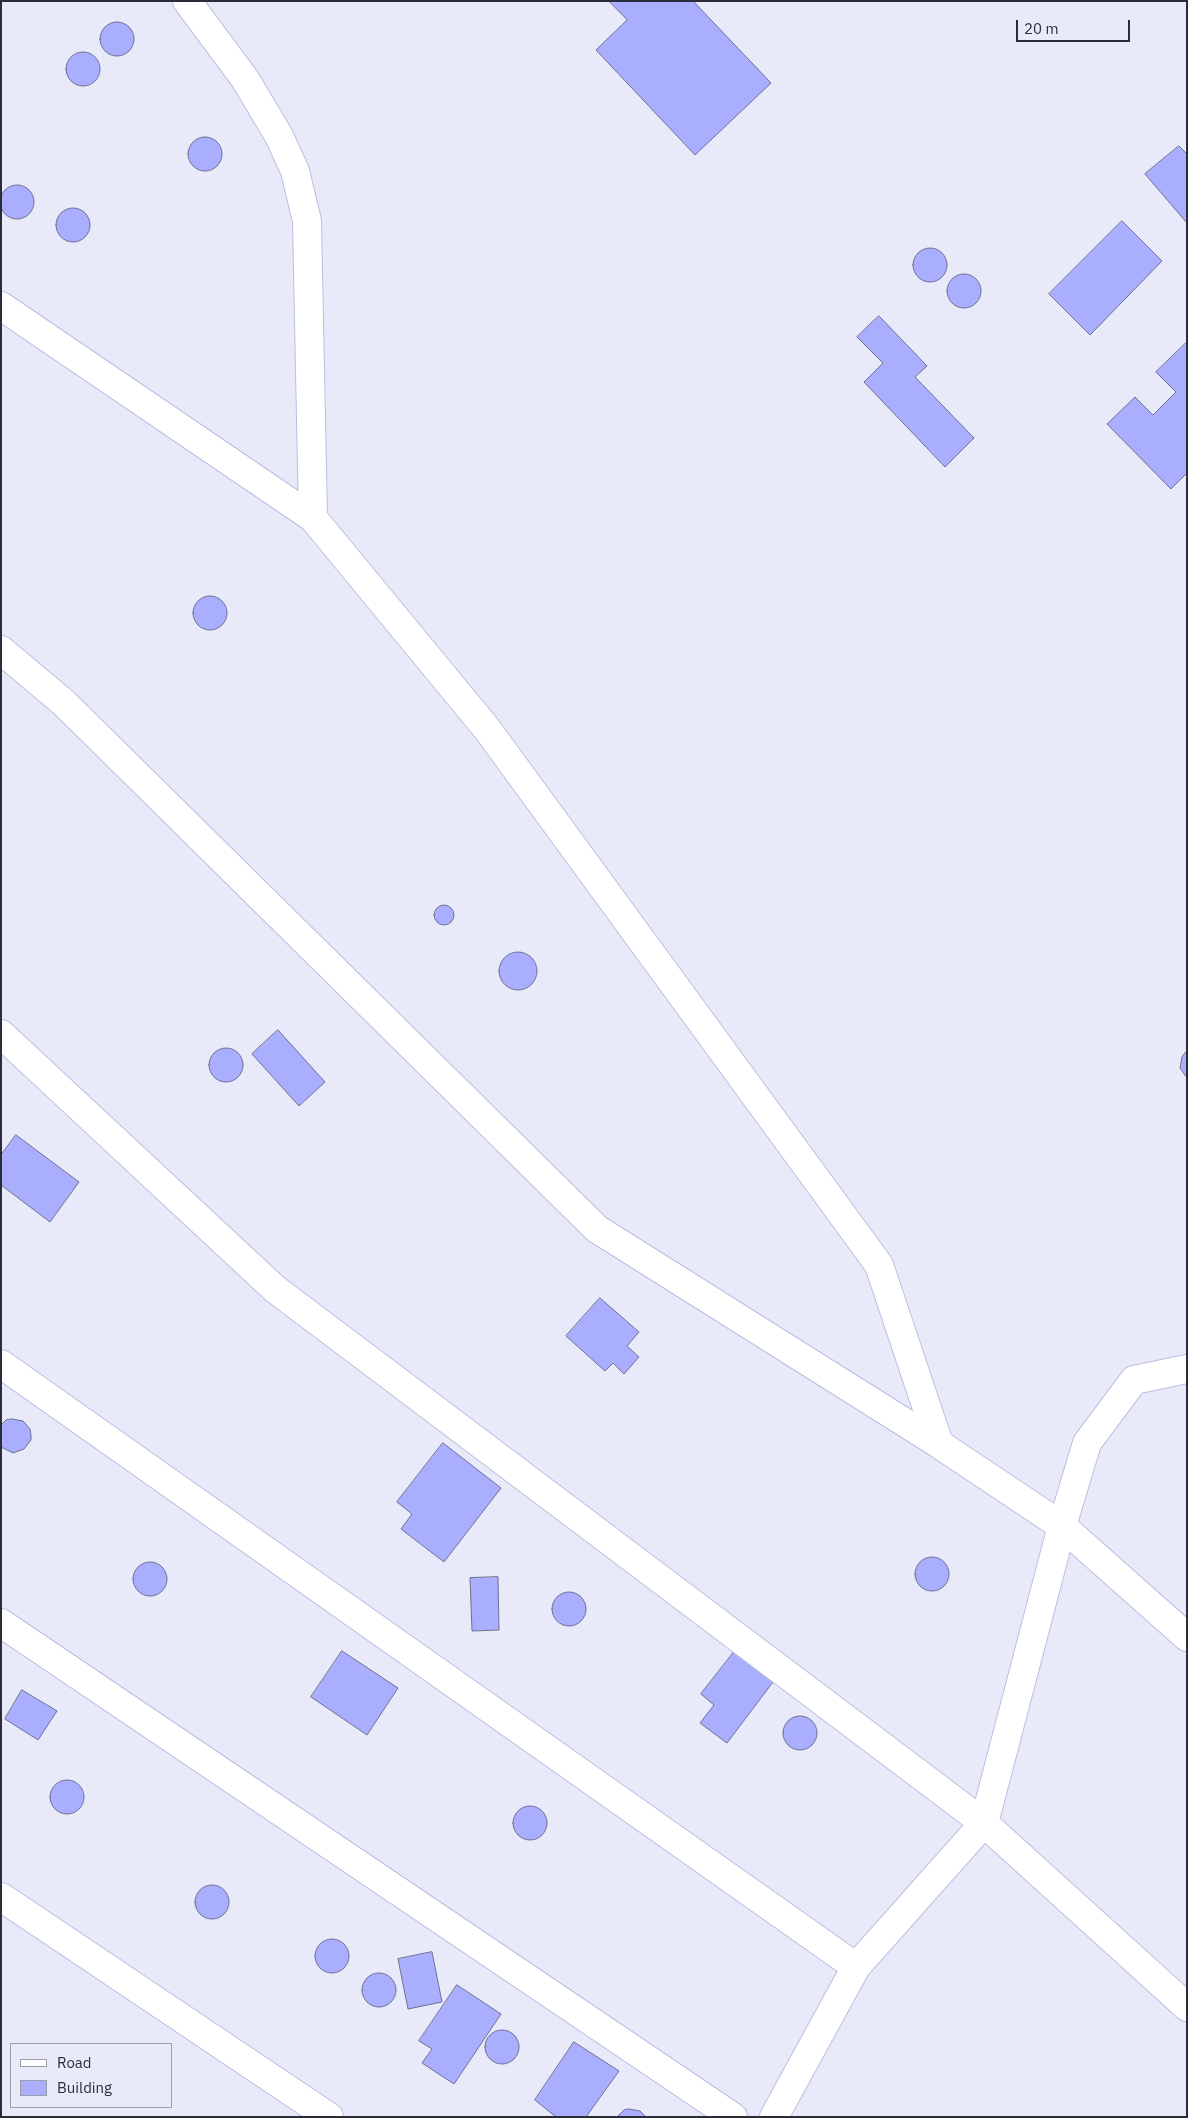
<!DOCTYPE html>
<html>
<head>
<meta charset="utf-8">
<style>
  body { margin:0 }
  #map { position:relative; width:1188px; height:2118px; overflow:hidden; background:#e9eaf9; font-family:"IBM Plex Sans",sans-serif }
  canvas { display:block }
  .frame { position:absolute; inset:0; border:2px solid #2b2c39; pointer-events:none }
  .legend { position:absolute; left:10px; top:2043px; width:162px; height:65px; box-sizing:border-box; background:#e9eaf9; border:1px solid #9d9eac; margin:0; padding:6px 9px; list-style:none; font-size:15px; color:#2b2c39 }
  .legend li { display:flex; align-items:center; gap:10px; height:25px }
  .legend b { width:25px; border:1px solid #9d9eac }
  .scale { position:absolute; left:1016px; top:20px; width:114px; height:22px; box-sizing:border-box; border:2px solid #2b2c39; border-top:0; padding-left:6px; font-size:15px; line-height:18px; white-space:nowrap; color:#2b2c39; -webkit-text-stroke:4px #e9eaf9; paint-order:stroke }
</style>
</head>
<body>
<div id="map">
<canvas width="1188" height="2118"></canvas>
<div class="frame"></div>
<ul class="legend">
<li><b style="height:6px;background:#fff"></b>Road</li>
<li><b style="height:14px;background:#aaaeff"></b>Building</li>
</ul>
<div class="scale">20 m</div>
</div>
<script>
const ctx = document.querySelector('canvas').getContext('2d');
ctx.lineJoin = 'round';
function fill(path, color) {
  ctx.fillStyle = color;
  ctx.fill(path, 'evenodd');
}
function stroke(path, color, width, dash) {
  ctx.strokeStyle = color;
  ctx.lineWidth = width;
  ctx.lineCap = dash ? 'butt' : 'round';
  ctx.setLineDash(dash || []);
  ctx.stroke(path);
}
const building = new Path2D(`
  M609,1h84l78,82 -76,72 -99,-105 31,-30z
  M100 39a17 17 0 1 1 34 0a17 17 0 1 1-34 0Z
  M66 69a17 17 0 1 1 34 0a17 17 0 1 1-34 0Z
  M188 154a17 17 0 1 1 34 0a17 17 0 1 1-34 0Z
  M1179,146l8,8v69l-42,-49z
  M0 202a17 17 0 1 1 34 0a17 17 0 1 1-34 0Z
  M56 225a17 17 0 1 1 34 0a17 17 0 1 1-34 0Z
  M1122,221l40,40 -72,74 -41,-41z
  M913 265a17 17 0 1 1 34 0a17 17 0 1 1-34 0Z
  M947 291a17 17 0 1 1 34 0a17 17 0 1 1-34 0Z
  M879,316l48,50 -12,11 59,61 -29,29 -81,-85 19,-19 -26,-26z
  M1187,342v131l-16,16 -64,-65 28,-27 18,18 23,-23 -20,-20z
  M193 613a17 17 0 1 1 34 0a17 17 0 1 1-34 0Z
  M434 915a10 10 0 1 1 20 0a10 10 0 1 1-20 0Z
  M499 971a19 19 0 1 1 38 0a19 19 0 1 1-38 0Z
  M278,1030l47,52 -26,24 -47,-52z
  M209 1065a17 17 0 1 1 34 0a17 17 0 1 1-34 0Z
  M1187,1051v27l-7,-10 2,-11z
  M16,1135l63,47 -29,40 -49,-37v-30z
  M600,1298l39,34 -12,14 12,11 -15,17 -11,-11 -8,8 -39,-35z
  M12,1419l11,2 7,8 1,6v5l-7,9 -11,4 -12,-6v-22l5,-5z
  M443,1443l58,45 -57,74 -43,-33 11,-15 -15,-12z
  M915 1574a17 17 0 1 1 34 0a17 17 0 1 1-34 0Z
  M133 1579a17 17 0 1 1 34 0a17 17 0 1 1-34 0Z
  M498,1577l1,53 -27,1 -2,-53z
  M552 1609a17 17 0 1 1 34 0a17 17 0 1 1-34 0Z
  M342,1651l56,37 -31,47 -56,-38z
  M734,1652l39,30 -46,61 -27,-20 14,-18 -13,-11z
  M22,1690l35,21 -19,29 -33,-21z
  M783 1733a17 17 0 1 1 34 0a17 17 0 1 1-34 0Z
  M50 1797a17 17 0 1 1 34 0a17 17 0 1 1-34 0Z
  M513 1823a17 17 0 1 1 34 0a17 17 0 1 1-34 0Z
  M195 1902a17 17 0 1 1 34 0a17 17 0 1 1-34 0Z
  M315 1956a17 17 0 1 1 34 0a17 17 0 1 1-34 0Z
  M432,1952l10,50 -34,7 -10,-50z
  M362 1990a17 17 0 1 1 34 0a17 17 0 1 1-34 0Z
  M457,1985l44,29 -47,70 -32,-21 10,-14 -13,-8z
  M485 2047a17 17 0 1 1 34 0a17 17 0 1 1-34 0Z
  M574,2042l45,29 -33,46h-30l-21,-17z
  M629,2109l11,2 6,6h-29l7,-7z`);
const minor = new Path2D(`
  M187,1l58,78 34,57 16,35 12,50 6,297 174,211 392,536 60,179 123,82 125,111
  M1,306l312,212
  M1,650l63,53 533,526 342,215
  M1,1034l274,255 709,534 203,184
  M1,1364l855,603
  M1,1623l732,494
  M1,1897l328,220
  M774,2117l82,-150 128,-144 78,-297 25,-83 47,-63 53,-11`);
fill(building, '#aaaeff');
stroke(building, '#6e7090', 1);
stroke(minor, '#bbbee1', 30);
stroke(minor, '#fff', 28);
</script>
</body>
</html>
